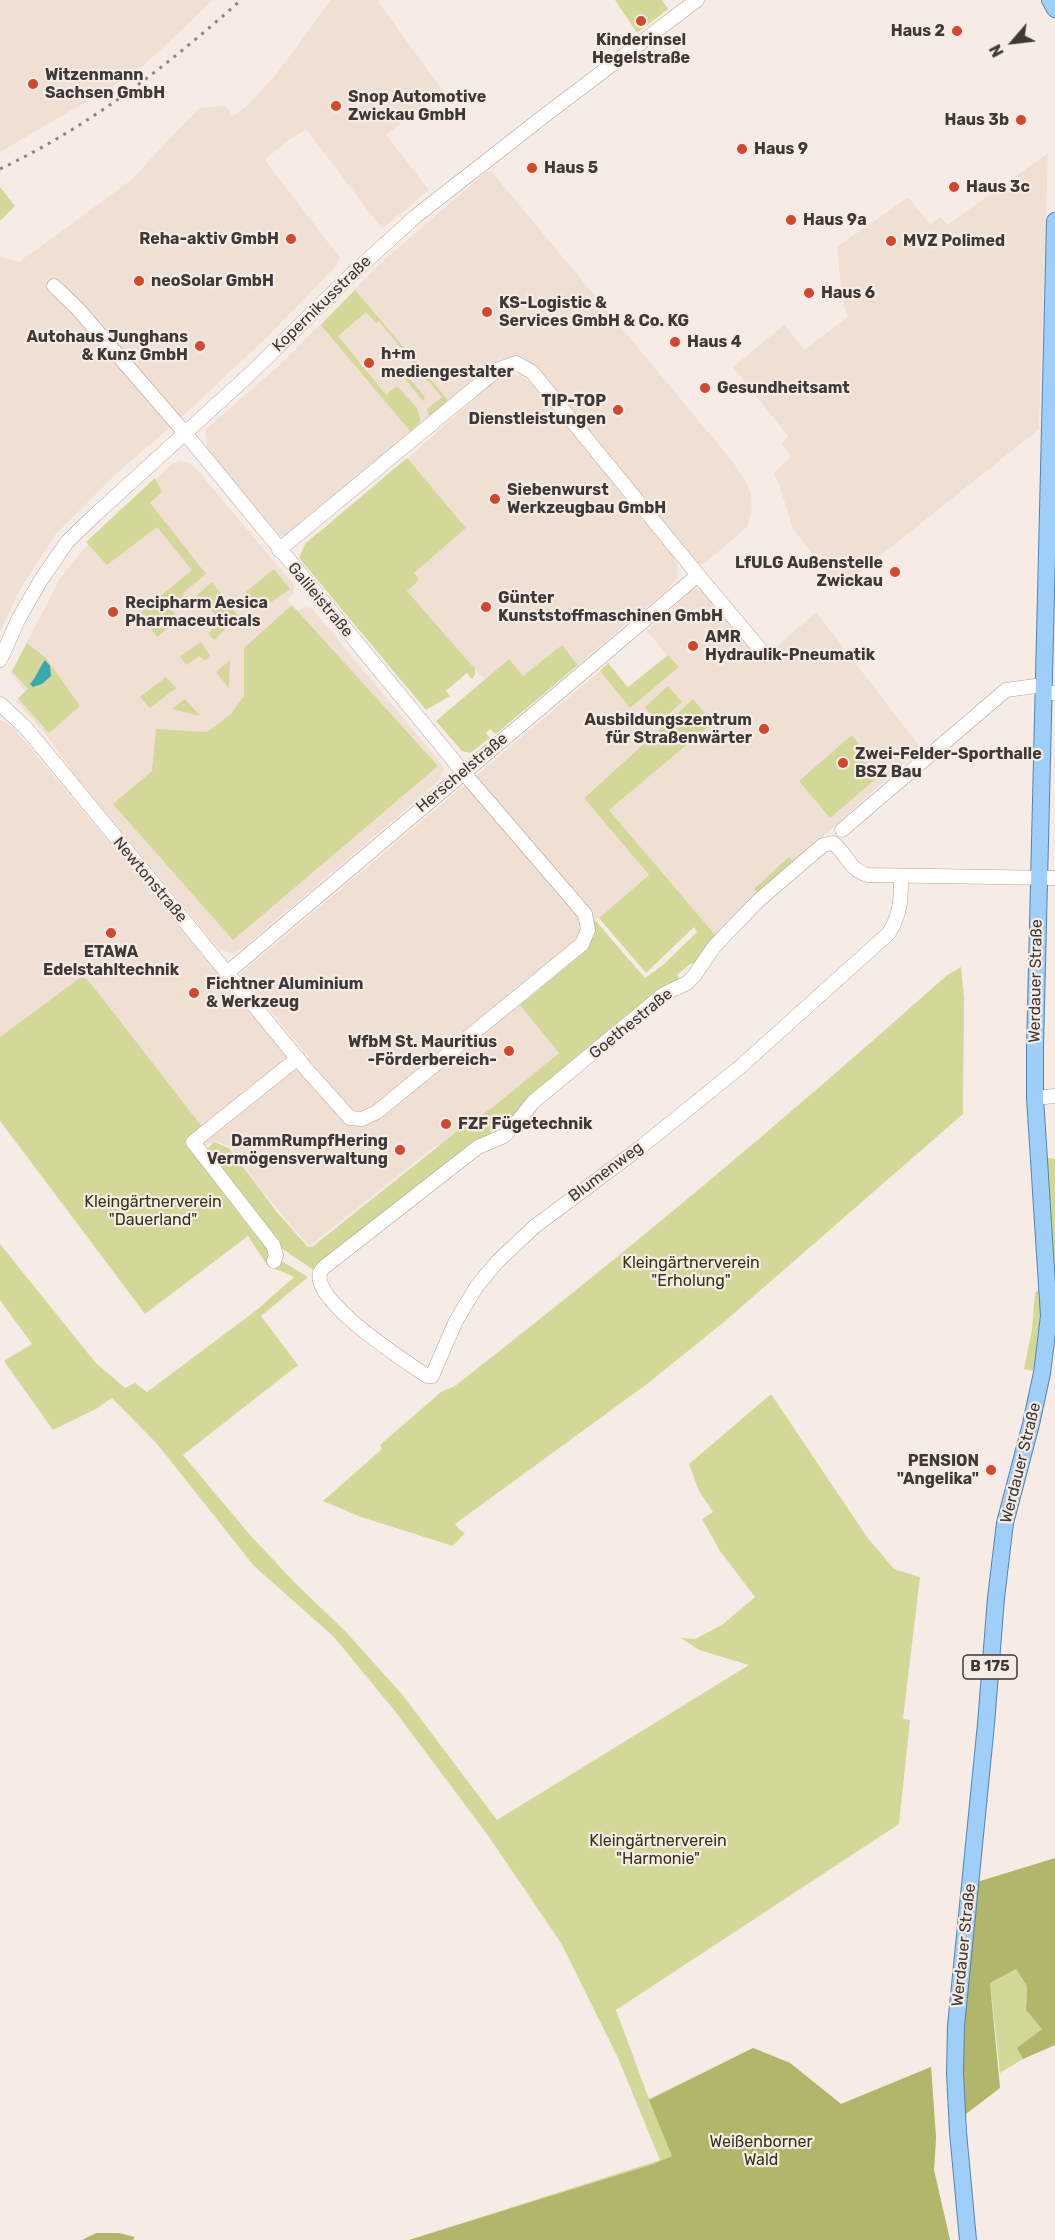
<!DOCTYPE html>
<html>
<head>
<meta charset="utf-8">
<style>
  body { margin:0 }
  #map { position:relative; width:1055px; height:2240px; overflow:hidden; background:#f7ece5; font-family:Rubik,sans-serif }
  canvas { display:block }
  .north { position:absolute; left:983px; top:12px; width:60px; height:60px; -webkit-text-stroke:4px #f7ece5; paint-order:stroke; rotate:242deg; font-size:16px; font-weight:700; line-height:24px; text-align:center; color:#3d3936 }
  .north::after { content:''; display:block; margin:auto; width:21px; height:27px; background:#3d3936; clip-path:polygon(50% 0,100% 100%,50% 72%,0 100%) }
</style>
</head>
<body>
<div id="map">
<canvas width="1055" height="2240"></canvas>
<div class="north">N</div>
</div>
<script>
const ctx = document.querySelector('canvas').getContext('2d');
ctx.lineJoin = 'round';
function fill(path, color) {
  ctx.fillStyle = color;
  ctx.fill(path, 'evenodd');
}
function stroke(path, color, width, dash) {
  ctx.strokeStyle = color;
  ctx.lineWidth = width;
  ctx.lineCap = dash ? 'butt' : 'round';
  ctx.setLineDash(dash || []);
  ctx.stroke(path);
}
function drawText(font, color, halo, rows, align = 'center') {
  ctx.font = font + ' Rubik,sans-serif';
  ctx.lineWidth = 4.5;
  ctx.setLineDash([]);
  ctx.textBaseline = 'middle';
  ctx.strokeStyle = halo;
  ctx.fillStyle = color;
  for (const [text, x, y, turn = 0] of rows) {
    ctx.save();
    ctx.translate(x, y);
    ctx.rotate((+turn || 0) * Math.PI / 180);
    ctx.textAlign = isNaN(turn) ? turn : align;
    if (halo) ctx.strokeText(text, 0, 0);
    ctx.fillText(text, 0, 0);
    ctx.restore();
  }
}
const built = new Path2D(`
  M0,0h213l-76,72 -137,80z
  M331,0h49l-1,3 64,88 -57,44 43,55 -47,39 -76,-100 -23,15 -18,16 75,98 -3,7 -68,70 -85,80 -67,58 -62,62 -36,56 -19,41v-375l20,5 7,-7 8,-4 96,-71 68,-72 24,-2 4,1 5,10 15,-11 31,-34z
  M1048,153l-9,276 -199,159 -47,-59 -14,-45 -6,-10 18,-17 -9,-13 6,-8 -55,-69 51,-42 21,25 42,-33 -5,-22 -5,-48 71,-50 22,27 11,-7 6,8z
  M486,172h6l241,290 12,18 6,14 1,14 -5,19 -43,37h-7l-161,-198 -12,-7 -16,-1 -11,3 -211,176 -10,-2 -69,-87 -2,-18 76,-66 101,-102z
  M508,375h13l12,10 139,169 6,12 -1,12 -8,10 -91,77 -16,-20 -39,32 -14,-18 -25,21 -77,-89 6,-18 53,-45 -59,-69 88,-79z
  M180,461l11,3 7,7 96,114 -1,9 -6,5 9,13 7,-5 8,1 4,4 129,155 -2,8 -4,6 -15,14 -180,153 -11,6 -10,-4 -8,-7 -137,-165 -32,-45 -29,-32 9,-9 -14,-19 48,-93 17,-22 32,-34 64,-60z
  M694,588l10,3 56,70 56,-49 105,136 -89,80 -115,109 -108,-127 104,-87 -20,-24 -109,98 65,79 -50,42 -5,1v17l-11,17 -63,51 39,49 -66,54 -33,22 -16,14 -9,3 -124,99h-3l-46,-54 -32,-44 -15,-6 -7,3 -3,4 -2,-5 106,-86 -69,-83 360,-303 30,37 48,-40 -31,-37z
  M0,720l5,1 13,12 271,326 -86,69 -116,-149 -6,-2 -81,60z`);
const green = new Path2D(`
  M615,0h47l6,9 -31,24z
  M0,187l15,19 -15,15z
  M355,290l93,110 -19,16 -2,-7 15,-12 -24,-28 -10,8 17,20 -2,4 -21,-26 12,-11 -35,-43 -3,2 -10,-11 -28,24 48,59 11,-9 20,22 4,13 -11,10 -89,-106z
  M407,458l59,70 -52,45 5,7 -12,11 68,78v6l-3,4 -5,-6 -21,18 4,5 -24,14 -127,-152 6,-14z
  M155,478l7,14 -12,11 56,71 -22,18 -2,8 -10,7 -5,-5 12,18 -22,17 -17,-24 52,-43 -35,-43 -50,38 -21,-23z
  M274,569l16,20 -29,20 -15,-17z
  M212,582l26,34 -24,24 -6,-7 13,-11 -20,-25h-6z
  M292,605l146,161 -205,174 -120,-136 39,-33 4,-42 51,3 24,-18 13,-18v-48z
  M201,642l9,14 -5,4 -6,-4 -13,9 -6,-9z
  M27,643l19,15 34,48 -31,27 -31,-35 10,-9 -16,-18z
  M562,645l16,20 -82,69 -6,-5 -4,4 4,5 -20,15 -8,-2 -26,-30 73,-62 14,17z
  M668,655l11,12 -49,41 -30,-37 8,-8 20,24z
  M230,660l-1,28 -13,-16z
  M166,677l10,11 -26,20 -10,-11z
  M668,686l14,16 -24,21 -13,-16z
  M185,699l15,17 -28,-7z
  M693,699l20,24 -104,87 108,127 -17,25 -10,2 -13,11 5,7 -167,138 -6,-4 -18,16 5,5 -181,134 -34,-23 -75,-98 8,-8 15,6 47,63 31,35 5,1 148,-118 33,-22 66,-54 -39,-48 63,-52 11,-17v-17l51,59 18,-13 34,-33 -3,-5 -48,46 -47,-55 50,-43 -65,-77z
  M852,735l7,9 -6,5 25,28 -48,41 -31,-37z
  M789,857l6,6 -36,32 -5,-6z
  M961,967l3,31 -1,116 -239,208 -77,62 -192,140 4,5 6,4 -12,13 -92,-29 -38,-16 59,-52 -2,-4 61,-53 14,-6c168,-131 332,-268 491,-410z
  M81,977l6,2 16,20 100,129 -18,14 68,90 27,28 28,17 -47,39 37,49 -115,90 67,80 45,48 51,49 55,61 96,127 252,-155 -50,-15 -18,-12 14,1 27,-14 33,-28 -35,-46 -18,-32 11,-7 -14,-21 -10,-27 82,-70 96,143 27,32 26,8 -17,142 7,1 -11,104 -283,186 33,89 104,-51 37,15 51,41 90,-37 5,71 -2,32 16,70h-541l251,-80 -42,-102 -57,-115 -72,-106 -95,-127 -60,-73 -80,-71 -96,-121 -46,-47 -16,11 -43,21 -49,-69 28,-17 -32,-44v-56l95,118 30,26 10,-5 12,9 111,-83 36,-32 -27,-12 -19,-29 -103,78 -145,-193v-84z
  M1045,1157l10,2v122z
  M1042,1286l-1,44 -8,41 -9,-2 8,-40 3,-36z
  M1016,1969l11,17 -1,24 16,19 -24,19 5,11 -23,14 -10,-90z`);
const forest = new Path2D(`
  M1055,1858v187l-32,14 -6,-11 25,-19 -16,-19 1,-24 -11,-17 -26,14 10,105 -38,29 -4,-37 19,-198z
  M753,2048l37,15 51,41 90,-37 5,71 -2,32 16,70h-541l245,-76 18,-8 -23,-56z
  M96,2233h23l16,4 -2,3h-51z`);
const water = new Path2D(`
  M45,660l5,6 1,10 -9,8 -9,3 -3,-3c7,-8 9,-16 15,-24z`);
const minor = new Path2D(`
  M698,575l67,80
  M0,660l19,-42 22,-38 26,-38 28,-27 155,-141 102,-100 64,-58 132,-103 149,-113
  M1043,692l12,1
  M0,704l26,24 281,342 43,48 12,1 15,-7 205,-168 6,-14 -3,-16 -122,-142 -278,-339 -107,-124 -24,-23
  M842,830l164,-140 37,-5
  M901,876c0,22 0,38 -12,57l-149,134 -99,80 -107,80 -37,35 -20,24 -21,35 -24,55h-5c-19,-13 -128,-82 -104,-108l155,-121 26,-11 14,-15 15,-19 131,-108 23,-11 7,-7 20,-29 13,-14 32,-33 64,-55 10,-2c14,11 17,28 35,32l187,3
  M227,973l471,-398 -166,-203 -16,-9 -17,6 -17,13 -203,168
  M1035,1098l20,-2
  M274,1261l2,-6 -3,-10 -80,-103 105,-84`);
const major = new Path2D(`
  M1050,0l5,9
  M968,2240l-10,-108 -3,-59 1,-47 30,-302 10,-126 9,-75 26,-99 11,-51 7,-57 -14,-218v-50l20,-827`);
const rail = new Path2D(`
  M0,169c90,-43 167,-103 241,-169`);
const markers = [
  [641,21,6,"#d3472d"],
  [957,31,6,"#d3472d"],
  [33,84,6,"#d3472d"],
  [336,106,6,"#d3472d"],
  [1021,120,6,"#d3472d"],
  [742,149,6,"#d3472d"],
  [532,168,6,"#d3472d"],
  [954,187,6,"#d3472d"],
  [791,220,6,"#d3472d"],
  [291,239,6,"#d3472d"],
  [891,241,6,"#d3472d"],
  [139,281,6,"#d3472d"],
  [809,293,6,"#d3472d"],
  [487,312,6,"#d3472d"],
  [675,342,6,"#d3472d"],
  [200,346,6,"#d3472d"],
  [369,363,6,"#d3472d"],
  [705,388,6,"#d3472d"],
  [618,410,6,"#d3472d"],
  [495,499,6,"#d3472d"],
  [895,572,6,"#d3472d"],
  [486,607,6,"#d3472d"],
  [113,612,6,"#d3472d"],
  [693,646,6,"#d3472d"],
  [764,729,6,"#d3472d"],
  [843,763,6,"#d3472d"],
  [111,933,6,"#d3472d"],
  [194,993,6,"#d3472d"],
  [509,1051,6,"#d3472d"],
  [446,1124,6,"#d3472d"],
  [400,1150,6,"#d3472d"],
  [991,1470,6,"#d3472d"]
];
const shields = [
  [990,1667,54]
];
const shieldNames = [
  ["B 175",990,1667]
];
const poiNames = [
  ["Haus 2",945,31,"right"],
  ["Kinderinsel",641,40,"center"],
  ["Hegelstraße",641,58,"center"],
  ["Witzenmann",45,75],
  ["Sachsen GmbH",45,93],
  ["Snop Automotive",348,97],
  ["Zwickau GmbH",348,115],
  ["Haus 3b",1009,120,"right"],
  ["Haus 9",754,149],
  ["Haus 5",544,168],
  ["Haus 3c",966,187],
  ["Haus 9a",803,220],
  ["Reha-aktiv GmbH",279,239,"right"],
  ["MVZ Polimed",903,241],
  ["neoSolar GmbH",151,281],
  ["Haus 6",821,293],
  ["KS-Logistic &",499,303],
  ["Services GmbH & Co. KG",499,321],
  ["Autohaus Junghans",188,337,"right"],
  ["& Kunz GmbH",188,355,"right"],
  ["Haus 4",687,342],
  ["h+m",381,354],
  ["mediengestalter",381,372],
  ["Gesundheitsamt",717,388],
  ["TIP-TOP",606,401,"right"],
  ["Dienstleistungen",606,419,"right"],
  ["Siebenwurst",507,490],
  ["Werkzeugbau GmbH",507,508],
  ["LfULG Außenstelle",883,563,"right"],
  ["Zwickau",883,581,"right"],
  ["Günter",498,598],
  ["Kunststoffmaschinen GmbH",498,616],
  ["Recipharm Aesica",125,603],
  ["Pharmaceuticals",125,621],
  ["AMR",705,637],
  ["Hydraulik-Pneumatik",705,655],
  ["Ausbildungszentrum",752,720,"right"],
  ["für Straßenwärter",752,738,"right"],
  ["Zwei-Felder-Sporthalle",855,754],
  ["BSZ Bau",855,772],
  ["ETAWA",111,952,"center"],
  ["Edelstahltechnik",111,970,"center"],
  ["Fichtner Aluminium",206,984],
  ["& Werkzeug",206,1002],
  ["WfbM St. Mauritius",497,1042,"right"],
  ["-Förderbereich-",497,1060,"right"],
  ["FZF Fügetechnik",458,1124],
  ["DammRumpfHering",388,1141,"right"],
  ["Vermögensverwaltung",388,1159,"right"],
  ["PENSION",979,1461,"right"],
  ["\"Angelika\"",979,1479,"right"]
];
const streetNames = [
  ["Kopernikusstraße",322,304,-44],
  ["Galileistraße",320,600,50],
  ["Herschelstraße",462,773,-40],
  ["Newtonstraße",150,880,50],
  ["Werdauer Straße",1036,981,-89],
  ["Goethestraße",631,1024,-39],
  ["Blumenweg",606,1172,-37],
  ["Werdauer Straße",1021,1463,-76],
  ["Werdauer Straße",964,1945,-84]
];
const parkNames = [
  ["Kleingärtnerverein",153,1202],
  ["\"Dauerland\"",153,1220],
  ["Kleingärtnerverein",691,1263],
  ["\"Erholung\"",691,1281],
  ["Kleingärtnerverein",658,1841],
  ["\"Harmonie\"",658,1859],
  ["Weißenborner",761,2142],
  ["Wald",761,2160]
];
fill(built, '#f0dfd3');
fill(green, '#d3d899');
fill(forest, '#b1b66a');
fill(water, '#37a9af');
stroke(minor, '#afa49d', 15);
stroke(major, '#5384b1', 18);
stroke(minor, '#fff', 14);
stroke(major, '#9fcef8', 16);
stroke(rail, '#8c8580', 3, [3, 6]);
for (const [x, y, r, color] of markers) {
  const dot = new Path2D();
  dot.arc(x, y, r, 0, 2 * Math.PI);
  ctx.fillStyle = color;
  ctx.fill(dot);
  stroke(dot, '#f7ece5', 2);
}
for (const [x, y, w] of shields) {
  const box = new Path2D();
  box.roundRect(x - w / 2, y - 12, w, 24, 4.5);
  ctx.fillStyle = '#f7ece5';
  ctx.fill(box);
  stroke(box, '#3d3936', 1.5);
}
drawText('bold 15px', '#3d3936', null, shieldNames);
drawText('bold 16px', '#3d3936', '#f7ece5', poiNames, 'left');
drawText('16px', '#3d3936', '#f7ece5', streetNames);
drawText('16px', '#333513', '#f7ece5', parkNames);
</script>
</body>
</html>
